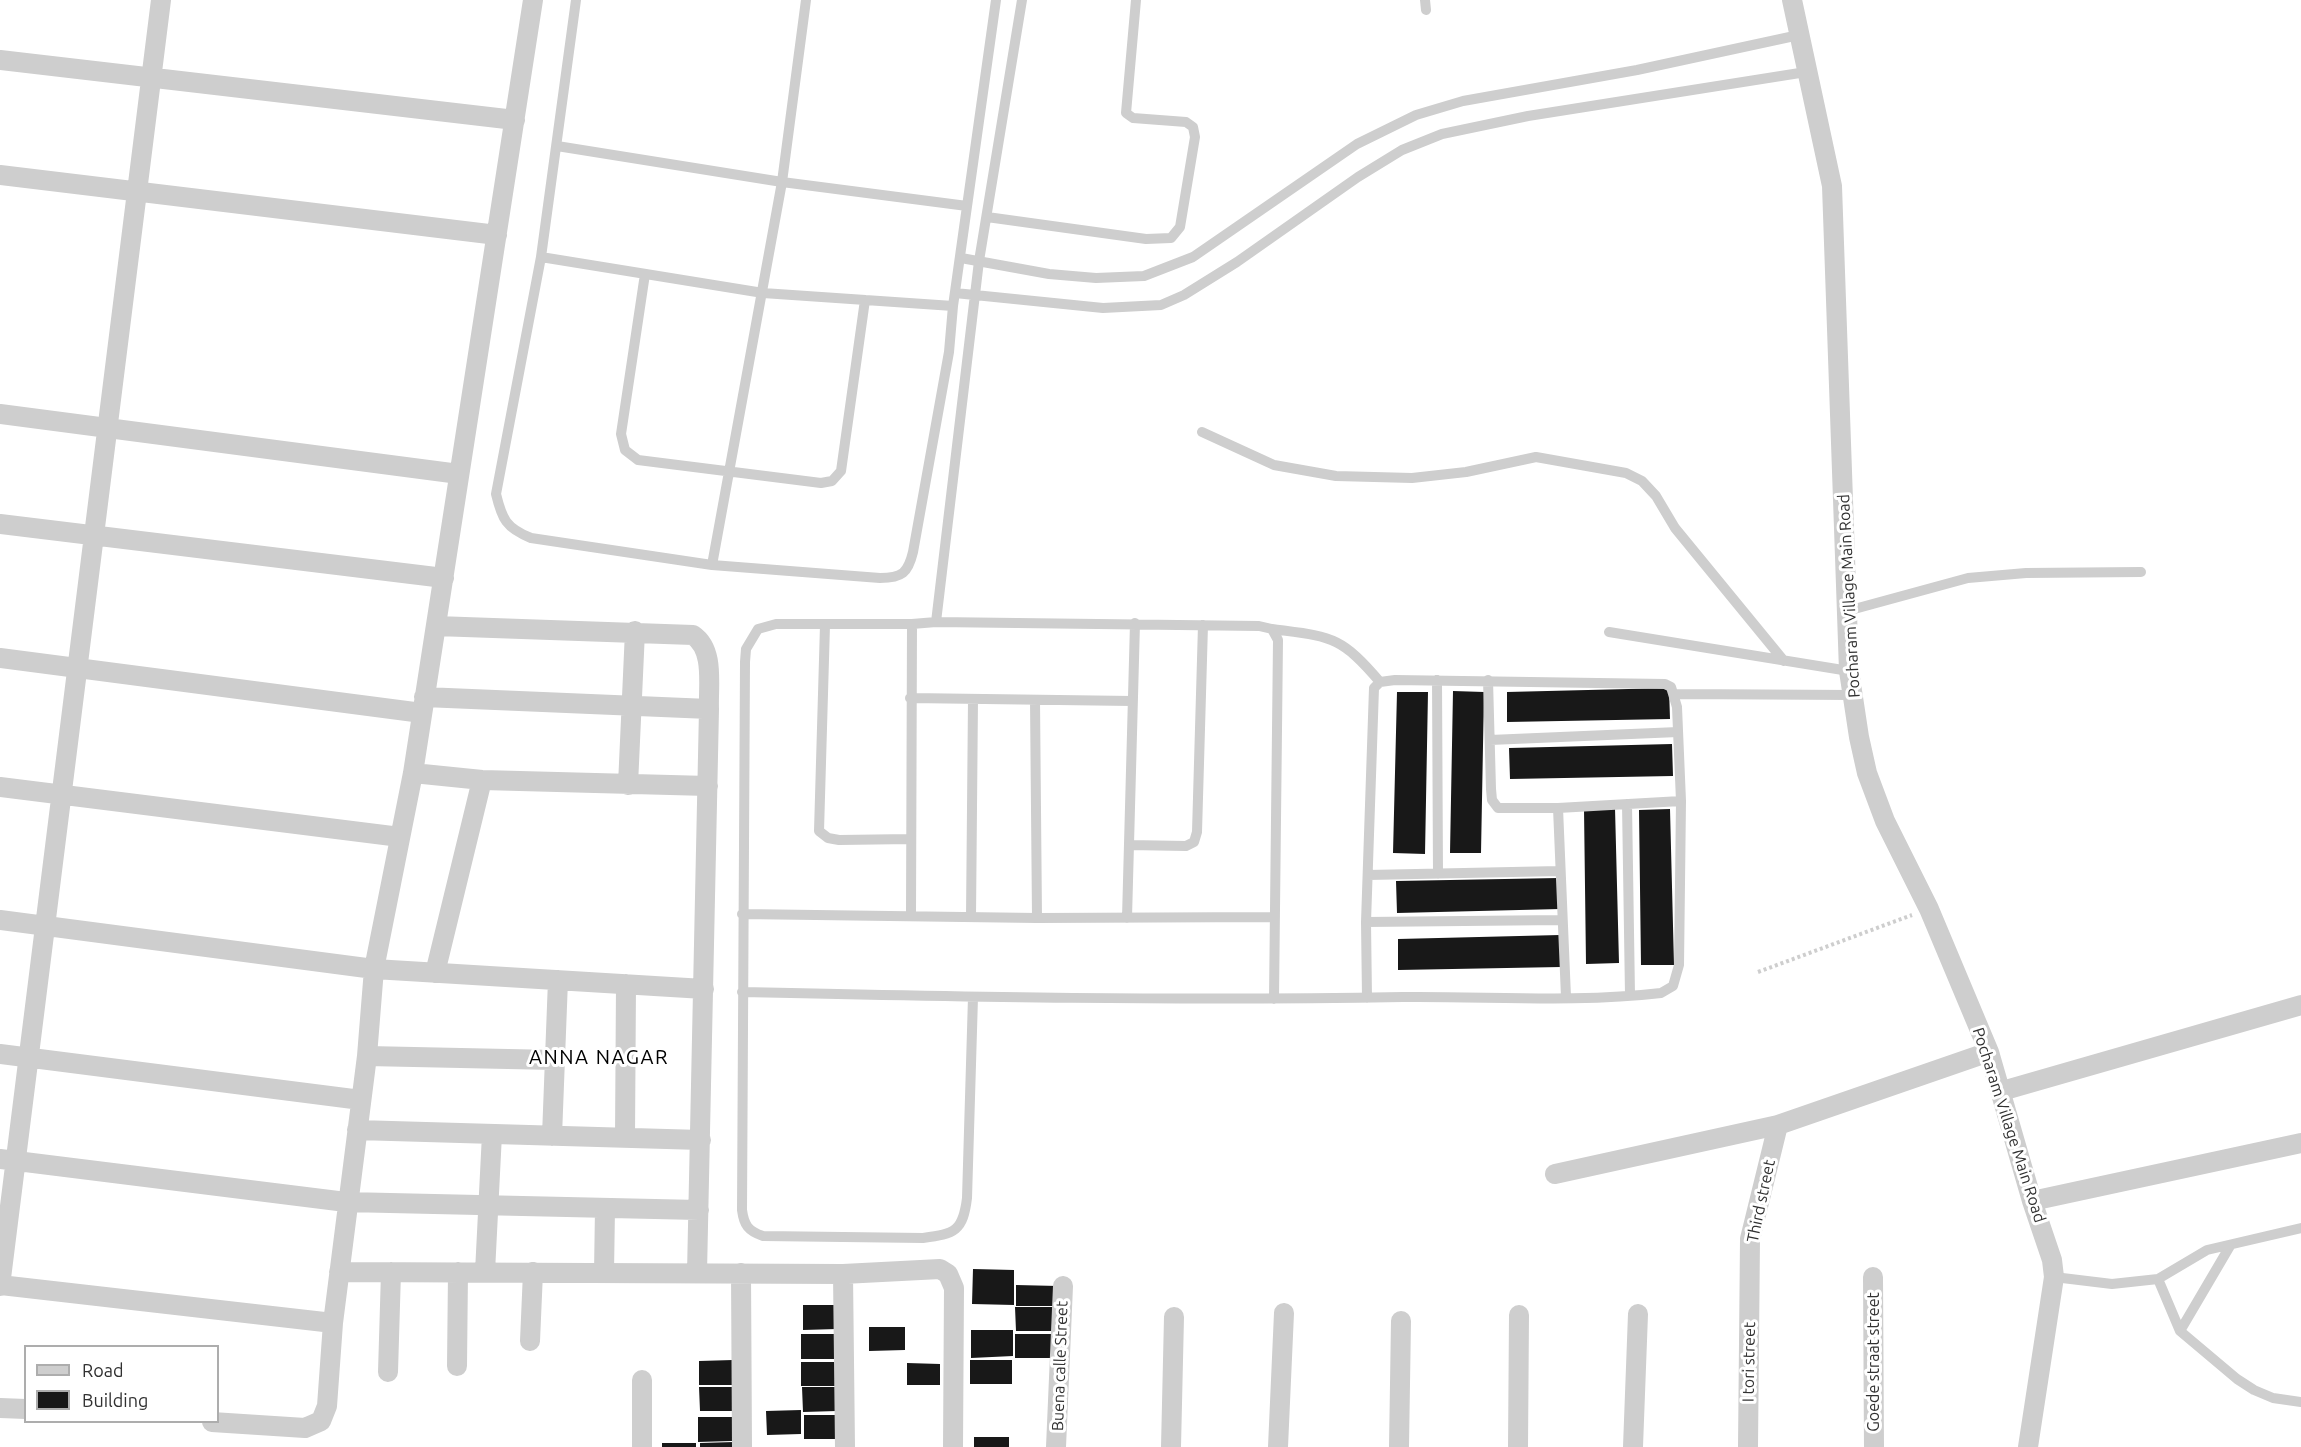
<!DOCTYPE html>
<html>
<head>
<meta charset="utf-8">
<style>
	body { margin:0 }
	#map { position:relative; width:2301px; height:1447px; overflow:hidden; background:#fff; font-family:Ubuntu,sans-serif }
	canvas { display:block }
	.legend { position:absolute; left:24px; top:1345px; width:195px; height:78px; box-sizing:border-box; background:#fff; border:2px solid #adadad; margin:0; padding:8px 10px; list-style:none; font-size:18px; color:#313131 }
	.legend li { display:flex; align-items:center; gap:12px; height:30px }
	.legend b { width:30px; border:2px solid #adadad }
</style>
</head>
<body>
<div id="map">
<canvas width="2301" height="1447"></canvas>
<ul class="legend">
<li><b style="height:8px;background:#cecece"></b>Road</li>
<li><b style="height:16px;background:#181818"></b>Building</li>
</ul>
</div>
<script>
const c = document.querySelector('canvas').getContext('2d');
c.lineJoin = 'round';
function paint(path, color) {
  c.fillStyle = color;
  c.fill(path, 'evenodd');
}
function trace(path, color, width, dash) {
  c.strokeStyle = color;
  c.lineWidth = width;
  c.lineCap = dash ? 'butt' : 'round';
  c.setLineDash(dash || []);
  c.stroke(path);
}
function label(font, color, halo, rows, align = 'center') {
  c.font = font + ' Ubuntu,sans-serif';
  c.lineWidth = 6;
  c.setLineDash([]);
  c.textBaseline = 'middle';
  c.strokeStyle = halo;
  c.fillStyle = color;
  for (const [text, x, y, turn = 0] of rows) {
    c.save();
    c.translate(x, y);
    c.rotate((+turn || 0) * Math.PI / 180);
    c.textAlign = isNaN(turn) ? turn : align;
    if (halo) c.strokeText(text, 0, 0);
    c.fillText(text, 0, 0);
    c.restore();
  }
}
paint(new Path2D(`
	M1669 688 1670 719 1507 722V692Z
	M1453 691 1484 692 1481 853H1450Z
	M1397 692H1428L1425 854 1393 853Z
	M1672 744 1673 776 1510 779 1509 748Z
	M1615 808 1619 963 1586 964 1584 809Z
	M1670 809 1674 965H1641L1639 810Z
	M1559 878 1560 909 1397 913 1396 881Z
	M1560 935 1561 967 1398 970V939Z
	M973 1269 1014 1270V1305L972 1304Z
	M1016 1285 1058 1286 1057 1306H1016Z
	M803 1305H837V1329L803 1330Z
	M1015 1307H1058V1331H1016Z
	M869 1327H905V1350L869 1351Z
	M971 1330H1013V1356L971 1358Z
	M801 1334H836V1359H801Z
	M1015 1334H1057V1358H1015Z
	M733 1360V1385H699V1361Z
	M970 1360H1012V1384H970Z
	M801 1362H835L836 1386H801Z
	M907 1363 940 1364V1385H907Z
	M699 1387H734V1411H700Z
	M802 1387H837V1411L803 1412Z
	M801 1410V1434L767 1435 766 1411Z
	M804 1415H839V1439H804Z
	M698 1417H732V1441L698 1442Z
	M974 1437H1009V1447H974Z
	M734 1442V1447H700V1443Z
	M662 1443H696V1447H662Z`), '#181818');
trace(new Path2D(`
	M1758 972 1912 915`), '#cecece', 4, [3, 3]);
trace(new Path2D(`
	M576 0 541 257 496 494C502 519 506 528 531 538L712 565 880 578C902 578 908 573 913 552L949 352 953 306 996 0
	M1425 0 1426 10
	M557 146 782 182 967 206
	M987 217 1146 239 1171 238 1180 227 1195 137 1193 127 1186 122 1133 118 1126 113 1136 0
	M541 257 763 293 953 306
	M961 258 1049 274 1096 278 1144 276 1193 257 1357 144 1416 115 1463 101 1637 70 1799 35
	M645 274 621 434 625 450 638 460 821 483 832 481 841 471 865 300
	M955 293 1103 308 1161 305 1184 295 1237 262 1358 177 1402 150 1442 134 1528 116 1806 72
	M1202 432 1274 465 1336 476 1412 478 1466 472 1536 457 1626 473 1642 481 1656 496 1675 528 1784 661
	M712 565 782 182 806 0
	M1847 611 1968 578 2026 573 2141 572
	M936 622 979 261 1022 0
	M825 625 819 831 828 838 839 840 911 839
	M1272 629C1331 637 1340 635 1380 682
	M1609 632 1849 671
	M1437 680 1438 874
	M1488 680 1491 789 1492 800 1498 808H1558L1681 801
	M1675 694 1853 695
	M910 698 1132 701
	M1035 700 1037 918
	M1490 740 1678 732
	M1627 804 1630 995
	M1558 808 1566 997
	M1129 845 1186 846 1194 842 1197 832 1203 625
	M1368 875 1560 871
	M742 914 1037 918 1275 917
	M911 915 912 624
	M971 917 973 699
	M1127 918 1135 623
	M1366 922 1562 920
	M742 992C962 997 1183 1001 1403 997 1488 996 1576 1003 1661 993L1673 986 1679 965 1681 801 1677 707 1671 687 1665 684 1395 680 1380 682 1374 688 1366 922 1367 998
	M973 997 967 1198C963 1231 955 1234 923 1238L763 1236C748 1231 744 1225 742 1210L745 662 746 649 758 629 776 624H912L936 622 1259 626 1272 629 1278 640 1274 999
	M2301 1228 2207 1250 2158 1279 2180 1331 2237 1379 2254 1390 2273 1398 2301 1402
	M2054 1277 2112 1284 2158 1279
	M2180 1331 2230 1246`), '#cecece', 10);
trace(new Path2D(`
	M1792 0 1832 186 1849 671 1859 737 1867 773 1885 821 1929 909 1989 1052 2032 1201 2052 1260 2054 1277 2028 1447
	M0 60 515 120
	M0 175 497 235
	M0 414 459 474
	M0 524 444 578
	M436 626 693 635C715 650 708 685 709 709L697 1273
	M0 658 422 713
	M424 697 709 709
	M413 773 482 780 708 786
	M628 785 635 631
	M0 787 400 837
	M0 920 374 969 704 989
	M435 973 482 780
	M0 1054 361 1100
	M367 1056 555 1060
	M2002 1091 2301 1005
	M357 1130 701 1140
	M552 1136 558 980
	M625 1137 626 984
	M0 1159 346 1202 699 1210
	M1555 1174 1778 1125 1989 1052
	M2032 1201 2301 1143
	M339 1272 843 1274 940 1269 948 1274 954 1288 953 1447
	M485 1272 492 1134
	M604 1273 605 1208
	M741 1273 742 1447
	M843 1274 845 1447
	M1873 1277 1874 1447
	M0 1285 333 1323
	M0 1286 161 0
	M530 1341 533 1272
	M457 1366 458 1272
	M388 1372 391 1272
	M642 1380V1447
	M0 1408 26 1409
	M212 1422 305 1428 321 1421 327 1406 333 1323 367 1056 374 969 413 773 533 0
	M1056 1447 1063 1286
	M1171 1447 1174 1317
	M1278 1447 1284 1313
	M1399 1447 1401 1321
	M1518 1447 1519 1315
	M1633 1447 1638 1314
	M1748 1447 1750 1239 1778 1125`), '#cecece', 20);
label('16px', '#313131', '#fff', [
	["Pocharam Village Main Road",1849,596,-93],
	["Pocharam Village Main Road",2009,1125,72],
	["Third street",1761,1201,-78],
	["I tori street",1749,1362,-89],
	["Goede straat street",1874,1362,-90],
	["Buena calle Street",1060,1366,-88]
]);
c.letterSpacing = '1.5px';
label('20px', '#000', '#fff', [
	["ANNA NAGAR",599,1057]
]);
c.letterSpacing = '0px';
</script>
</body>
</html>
